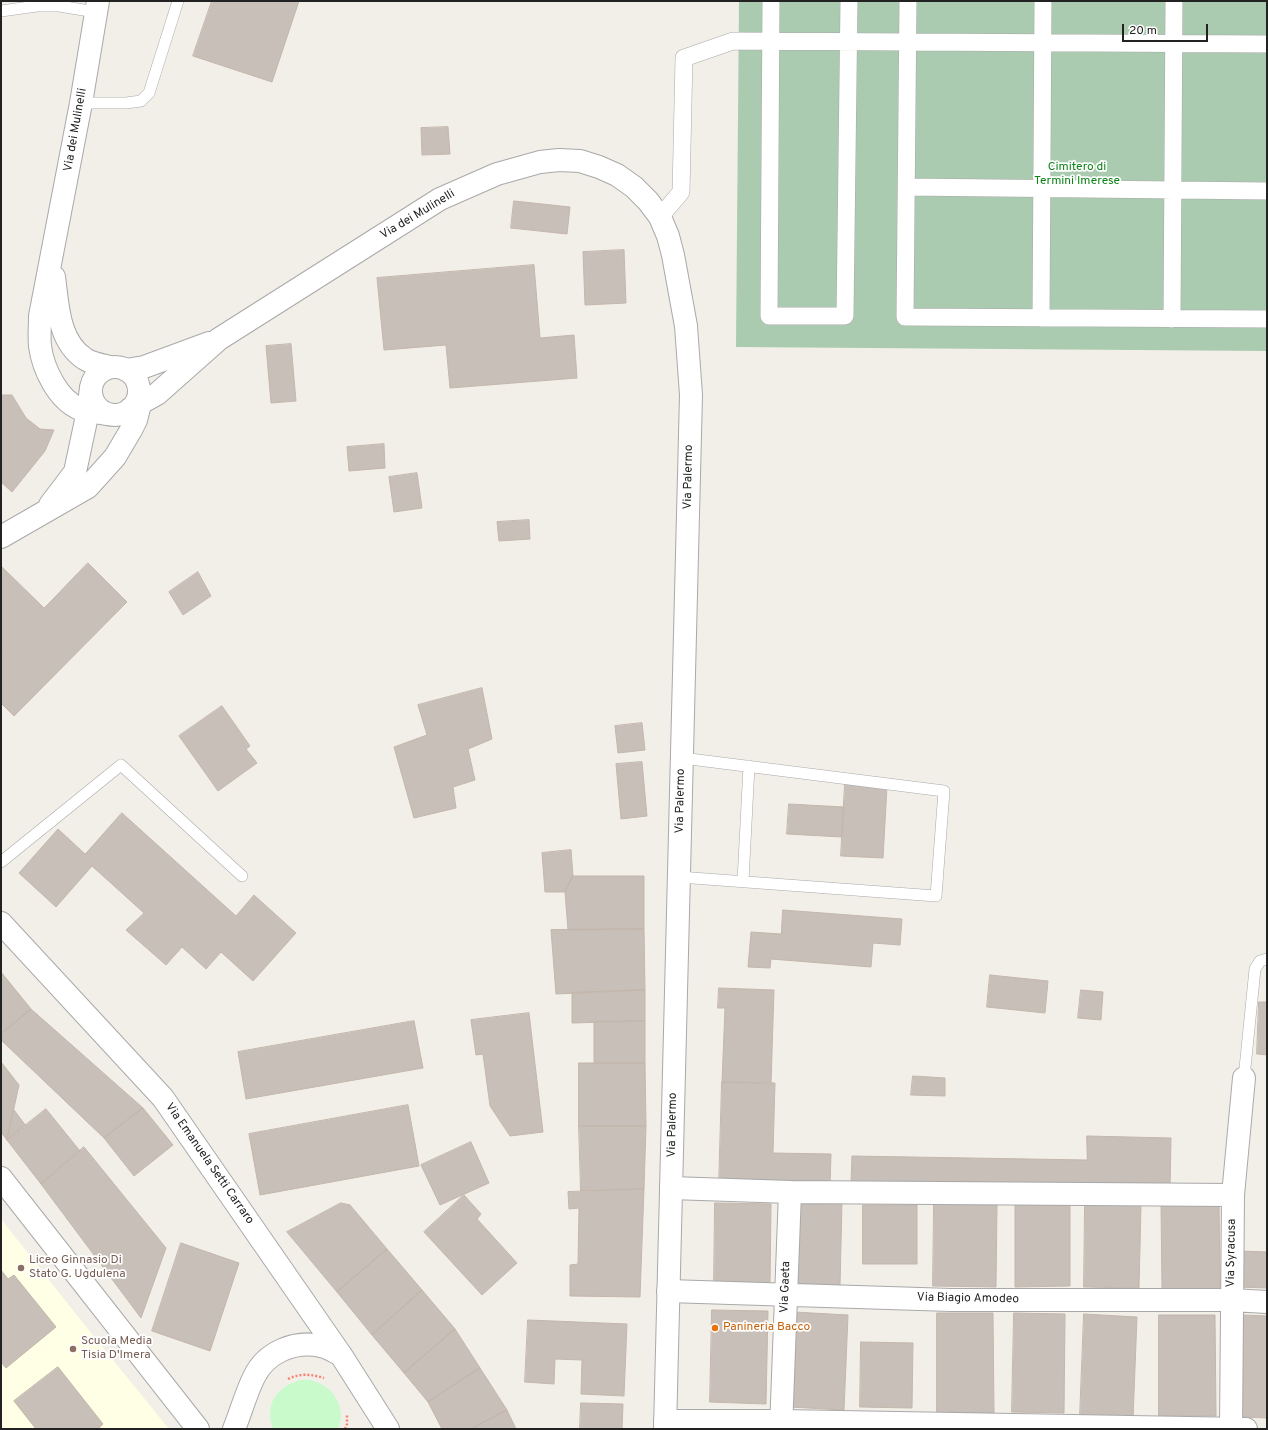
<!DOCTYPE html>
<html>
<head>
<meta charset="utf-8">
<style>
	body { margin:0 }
	#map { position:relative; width:1268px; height:1430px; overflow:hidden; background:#f2efe9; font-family:Overpass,sans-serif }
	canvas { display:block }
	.frame { position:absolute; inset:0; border:2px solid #222; pointer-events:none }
	.scale { position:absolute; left:1122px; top:24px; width:86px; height:18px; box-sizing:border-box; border:2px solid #222; border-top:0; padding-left:5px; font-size:12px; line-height:14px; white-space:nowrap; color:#222; -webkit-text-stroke:3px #fff; paint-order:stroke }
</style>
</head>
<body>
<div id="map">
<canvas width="1268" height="1430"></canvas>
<div class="frame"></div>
<div class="scale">20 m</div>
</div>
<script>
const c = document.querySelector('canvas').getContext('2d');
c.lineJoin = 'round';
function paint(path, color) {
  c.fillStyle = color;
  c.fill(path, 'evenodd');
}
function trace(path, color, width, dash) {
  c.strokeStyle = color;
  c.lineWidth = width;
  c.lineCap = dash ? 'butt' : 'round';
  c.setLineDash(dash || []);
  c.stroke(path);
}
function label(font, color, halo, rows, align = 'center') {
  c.font = font + ' Overpass,sans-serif';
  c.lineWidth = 3.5;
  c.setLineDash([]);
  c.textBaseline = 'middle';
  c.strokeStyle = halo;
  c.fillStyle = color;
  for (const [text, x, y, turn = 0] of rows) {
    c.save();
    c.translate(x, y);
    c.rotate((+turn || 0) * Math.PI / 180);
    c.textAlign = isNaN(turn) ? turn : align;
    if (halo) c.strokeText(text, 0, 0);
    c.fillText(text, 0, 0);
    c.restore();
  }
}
paint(new Path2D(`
	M1 1219 79 1318 169 1429H1Z`), '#ffffe5');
paint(new Path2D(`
	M739 1H1267V351L736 347Z`), '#aacbaf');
paint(new Path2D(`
	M300 1380C305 1380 309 1379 313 1381 334 1386 347 1409 338 1429H273C264 1404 277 1387 300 1380Z`), '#c8facc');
const building = new Path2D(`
	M212 1H299L272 82 193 56Z
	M448 127 450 154 422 155 421 128Z
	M514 201 570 207 567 234 511 228Z
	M624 250 626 303 585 305 583 252Z
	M534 265 540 338 574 335 577 378 450 388 446 345 384 350 377 278Z
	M291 344 296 401 271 403 266 346Z
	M1 395H12L26 418 40 429 54 430 45 451 12 492 1 482Z
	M384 444 385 468 349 471 347 447Z
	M417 473 422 508 394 512 389 477Z
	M529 520 530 539 499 541 497 522Z
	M88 563 127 602 14 716 1 703V655L3 653 1 652V566L44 608Z
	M198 572 211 596 183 615 169 592Z
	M482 688 492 739 468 749 475 780 453 787 456 808 414 818 394 747 427 735 418 705Z
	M222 706 250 746 246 749 257 763 218 791 179 736Z
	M642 723 645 750 618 753 615 726Z
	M642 762 647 816 621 819 616 764Z
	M845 784 887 787 883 858 841 856Z
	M789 804 844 807 842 837 787 834Z
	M122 813 236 916 254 895 296 933 253 981 221 952 206 969 182 947 166 965 126 930 144 913 92 866 56 907 19 873 58 829 85 854Z
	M571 850 573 876 565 892H545L542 853Z
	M573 876H644V929L568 930 565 892Z
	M783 910 902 919 900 945 873 943 871 967 771 959 770 968 748 967 751 932 781 934Z
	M644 929 645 990 556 994 551 930Z
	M1 972 31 1009 1 1034Z
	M990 975 1048 981 1045 1013 987 1007Z
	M719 988 774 990 771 1084 722 1082 725 1008H718Z
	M645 990V1021L572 1023V993Z
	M1081 990 1103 992 1101 1020 1078 1018Z
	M1259 1002H1267V1055L1257 1054Z
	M31 1009 143 1108 104 1138 1 1040V1034Z
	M529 1013 543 1132 510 1136 490 1106 483 1054 476 1055 471 1020Z
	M414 1021 423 1068 246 1099 238 1052Z
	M645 1021V1063H594V1022Z
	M1 1062 19 1085 7 1140 1 1132Z
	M579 1063H645L646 1126H579Z
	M913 1076 945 1078V1096L911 1095Z
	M722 1082 775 1083 773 1153 831 1154 830 1187 719 1185Z
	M408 1105 419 1166 260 1195 249 1134Z
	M143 1108 173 1145 134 1176 104 1138Z
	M46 1109 80 1151 41 1184 7 1140Z
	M14 1110 26 1126 7 1140Z
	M579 1126H646L644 1189 581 1191Z
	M1087 1136 1171 1138 1170 1190 851 1183 852 1156 1087 1160Z
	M471 1142 489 1183 440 1205 421 1165Z
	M84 1147 166 1248 141 1318 41 1184Z
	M644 1189 640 1297 570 1296V1265L578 1264 579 1208 569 1209 568 1192Z
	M464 1195 481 1214 477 1219 517 1263 482 1295 424 1232Z
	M794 1200 842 1201 840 1286 791 1284Z
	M1219 1201 1220 1289H1162L1161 1202Z
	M341 1203 350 1205 387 1249 337 1292 287 1232Z
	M715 1203 771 1204 770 1285 714 1284Z
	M934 1204 997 1205 996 1287 933 1286Z
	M1070 1204V1286L1015 1287V1205Z
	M1085 1204 1141 1205 1139 1288 1084 1287Z
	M863 1205H917V1264H863Z
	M181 1243 239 1263 210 1351 152 1331Z
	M387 1249 422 1290 372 1335 337 1292Z
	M1240 1251 1267 1252V1288L1240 1287Z
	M1 1270 8 1279 14 1275 56 1327 6 1368 1 1362Z
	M422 1290 455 1329 404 1373 372 1335Z
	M712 1310 768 1311 766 1404 710 1402Z
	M794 1312 848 1315 844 1410 789 1407Z
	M937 1313H993L994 1413H937Z
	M1014 1313 1065 1314 1064 1413 1012 1412Z
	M1084 1314 1137 1317 1133 1419 1080 1417Z
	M1159 1315H1215L1216 1416H1159Z
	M1242 1315 1267 1316V1418L1242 1417Z
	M528 1320 627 1324 624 1396 581 1394 582 1360 555 1359 554 1384 525 1382Z
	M455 1329 480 1368 428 1402 404 1373Z
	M861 1342 913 1343 912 1408 860 1407Z
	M58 1367 103 1424 98 1429H36L14 1401Z
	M480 1368 507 1410 471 1429H442L428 1402Z
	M581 1403 623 1404 622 1429H580Z
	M507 1410 516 1429H471Z`);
paint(building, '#c7bfb8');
trace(building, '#c4b6ab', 1);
const service = new Path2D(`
	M1 11 37 6H59L96 12
	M81 103H126L141 101 149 93 178 1
	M1 862 121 765 242 876
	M679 877 936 896 944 791 682 758
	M743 881 749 766
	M1244 1078 1255 969 1260 961 1267 959`);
const pedestrian = new Path2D(`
	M771 1 769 316H845L849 1
	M908 1 905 317 1267 319
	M907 187 1267 191
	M660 217 681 192 684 58 733 41 1267 44
	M1041 318 1043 1
	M1172 319 1174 1`);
const minor = new Path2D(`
	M50 505 75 472 88 411 91 388
	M1 537 88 487 115 457 131 430 136 420 140 404 139 389
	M1 923 163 1098 341 1355 388 1429
	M1 1178 198 1429
	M671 1188 790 1192 1233 1195
	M668 1291 951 1300H1231L1267 1302
	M665 1421H781L1246 1429
	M234 1429C241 1412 246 1393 254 1377 266 1352 295 1340 321 1346 328 1347 335 1352 341 1355
	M781 1429 790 1192
	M1231 1429 1233 1195 1244 1078`);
const tertiary = new Path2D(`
	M98 1 81 103 40 316C40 326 39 336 40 346 43 369 58 400 80 409 88 412 98 412 107 414
	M54 277C58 306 58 341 85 359 93 364 102 365 111 367
	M91 391a24 24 0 1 1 48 0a24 24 0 1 1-48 0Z
	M126 370 144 367 209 343
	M130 409 157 394 219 339 440 199 497 174 540 162 559 160 580 161 599 167 617 175 634 187 648 201 660 217 668 236 673 255 686 326 691 395 665 1429`);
trace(service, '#a9a9a9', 12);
trace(pedestrian, '#a9a9a9', 18);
trace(minor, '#a9a9a9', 24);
trace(tertiary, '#a9a9a9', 24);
trace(new Path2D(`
	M288 1379C300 1373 311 1374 324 1378
	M345 1429 347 1424V1414`), '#fa8072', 2.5, [2, 2]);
trace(service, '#fff', 11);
trace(pedestrian, '#fff', 17);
trace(minor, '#fff', 22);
trace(tertiary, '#fff', 22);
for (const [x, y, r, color] of [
	[21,1268,4,"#8d6e63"],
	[715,1328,4,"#e8710a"],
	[73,1349,4,"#8d6e63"]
]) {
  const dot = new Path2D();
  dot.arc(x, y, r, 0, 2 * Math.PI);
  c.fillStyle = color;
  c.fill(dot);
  trace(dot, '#fff', 1.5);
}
label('12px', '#222', '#fff', [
	["Via dei Mulinelli",76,130,-80],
	["Via dei Mulinelli",418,215,-31],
	["Via Palermo",689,477,-89],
	["Via Palermo",681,801,-89],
	["Via Palermo",673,1125,-89],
	["Via Emanuela Setti Carraro",209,1164,55],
	["Via Syracusa",1232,1253,-89],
	["Via Gaeta",786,1287,-88],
	["Via Biagio Amodeo",968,1299,1]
]);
label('12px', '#0c8416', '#fff', [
	["Cimitero di",1077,168],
	["Termini Imerese",1077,182]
]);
label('12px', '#785e54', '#fff', [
	["Liceo Ginnasio Di",29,1261],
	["Stato G. Ugdulena",29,1275],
	["Scuola Media",81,1342],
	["Tisia D'Imera",81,1356]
], 'left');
label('12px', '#c56008', '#fff', [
	["Panineria Bacco",723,1328]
], 'left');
</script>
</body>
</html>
